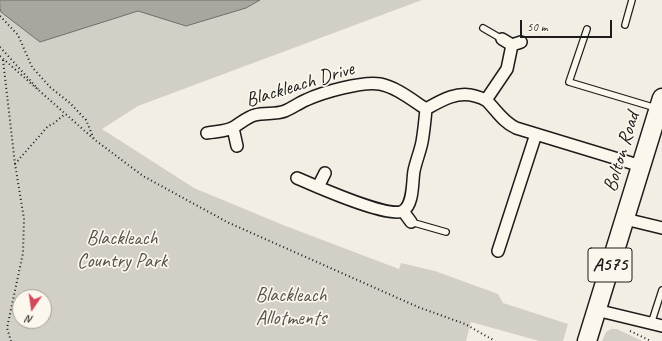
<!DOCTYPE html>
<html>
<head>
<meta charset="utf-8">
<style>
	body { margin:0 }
	#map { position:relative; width:662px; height:341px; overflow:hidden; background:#f2eee4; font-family:Caveat,sans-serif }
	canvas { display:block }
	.north { position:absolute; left:12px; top:289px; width:40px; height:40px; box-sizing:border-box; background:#fbf7ec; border:1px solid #a29f99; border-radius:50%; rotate:193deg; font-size:11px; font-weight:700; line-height:16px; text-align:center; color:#1c1c1c }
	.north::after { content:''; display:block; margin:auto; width:14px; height:18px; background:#d1495b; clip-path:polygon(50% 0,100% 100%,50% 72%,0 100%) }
	.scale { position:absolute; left:520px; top:20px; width:92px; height:18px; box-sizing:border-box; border:2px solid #1c1c1c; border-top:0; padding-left:5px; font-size:12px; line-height:14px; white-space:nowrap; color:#1c1c1c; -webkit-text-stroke:3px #fbf7ec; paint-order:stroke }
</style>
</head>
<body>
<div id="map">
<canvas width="662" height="341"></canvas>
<div class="north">N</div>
<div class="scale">50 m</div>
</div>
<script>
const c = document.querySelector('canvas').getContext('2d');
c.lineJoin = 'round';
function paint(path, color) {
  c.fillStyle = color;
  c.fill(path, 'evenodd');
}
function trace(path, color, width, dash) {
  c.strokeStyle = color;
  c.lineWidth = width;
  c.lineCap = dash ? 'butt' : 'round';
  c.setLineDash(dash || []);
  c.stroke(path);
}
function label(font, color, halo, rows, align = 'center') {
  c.font = font + ' Caveat,sans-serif';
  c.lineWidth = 3.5;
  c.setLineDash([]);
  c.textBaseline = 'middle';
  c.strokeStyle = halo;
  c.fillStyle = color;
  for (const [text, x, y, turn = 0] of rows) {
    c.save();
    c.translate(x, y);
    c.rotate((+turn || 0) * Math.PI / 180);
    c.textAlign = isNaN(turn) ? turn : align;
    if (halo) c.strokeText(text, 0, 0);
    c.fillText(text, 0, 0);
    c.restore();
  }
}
paint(new Path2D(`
	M0 0H422L138 106 102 129 194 188 283 225 399 269 401 263 435 271 498 294 503 303 568 324 563 341H539L471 322 466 341H0ZM20 297H44V321H20Z
	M611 329H617L642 341H602L606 332Z`), '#d2cfc6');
const water = new Path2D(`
	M0 0H260L246 8 186 26 138 11 40 42 1 12 0 9Z`);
paint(water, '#a9a6a0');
trace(water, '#716f6b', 1);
const service = new Path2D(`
	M625 25 632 0
	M483 28 502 39
	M587 29 569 82 656 108
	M411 222 446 232
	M651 324 662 290`);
const minor = new Path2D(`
	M502 39 512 45 521 42
	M486 100 507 69 512 45
	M233 128 237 146
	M207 133C216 131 226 132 234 127 241 123 247 117 255 115 265 112 275 115 285 111 292 108 299 103 306 100 323 92 363 81 380 84 396 87 412 100 426 109 442 100 457 91 475 96 479 97 484 99 487 101 497 111 503 122 516 128L641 166
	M297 178C313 185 389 219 403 211 414 204 412 182 414 171 416 161 420 152 422 142 424 131 425 120 426 109
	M318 187 325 173
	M403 211 411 222
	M625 219 662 228
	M498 251 536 134
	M596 310 662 326`);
const primary = new Path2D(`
	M587 341 662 98`);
trace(service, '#1c1c1c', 8);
trace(minor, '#1c1c1c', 14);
trace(primary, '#1c1c1c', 21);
trace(new Path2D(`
	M0 16 18 35 32 67 50 87 70 103 86 120 94 139
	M0 47 38 89
	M0 56 95 140 143 176 227 222 418 307 465 324 495 341
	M3 60 15 164 24 219 23 253 7 328 11 341
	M15 164 48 126 53 124 65 114
	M630 331 651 341`), '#1c1c1c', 2, [1, 3]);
trace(service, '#fbf7ec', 5.5);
trace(minor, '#fbf7ec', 11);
trace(primary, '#fbf7ec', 18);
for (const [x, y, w] of [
	[610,265,44]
]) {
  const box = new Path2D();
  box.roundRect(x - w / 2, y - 17, w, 34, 3);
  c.fillStyle = '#fbf7ec';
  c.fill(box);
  trace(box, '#1c1c1c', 1);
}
label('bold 19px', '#1c1c1c', null, [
	["A575",610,265]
]);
label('20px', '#1c1c1c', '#fbf7ec', [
	["Blackleach Drive",300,85,-17],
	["Bolton Road",622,152,-73]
]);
label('20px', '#53524f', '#fbf7ec', [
	["Blackleach",122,239],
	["Country Park",122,262],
	["Blackleach",291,296],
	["Allotments",291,319]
]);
</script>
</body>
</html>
